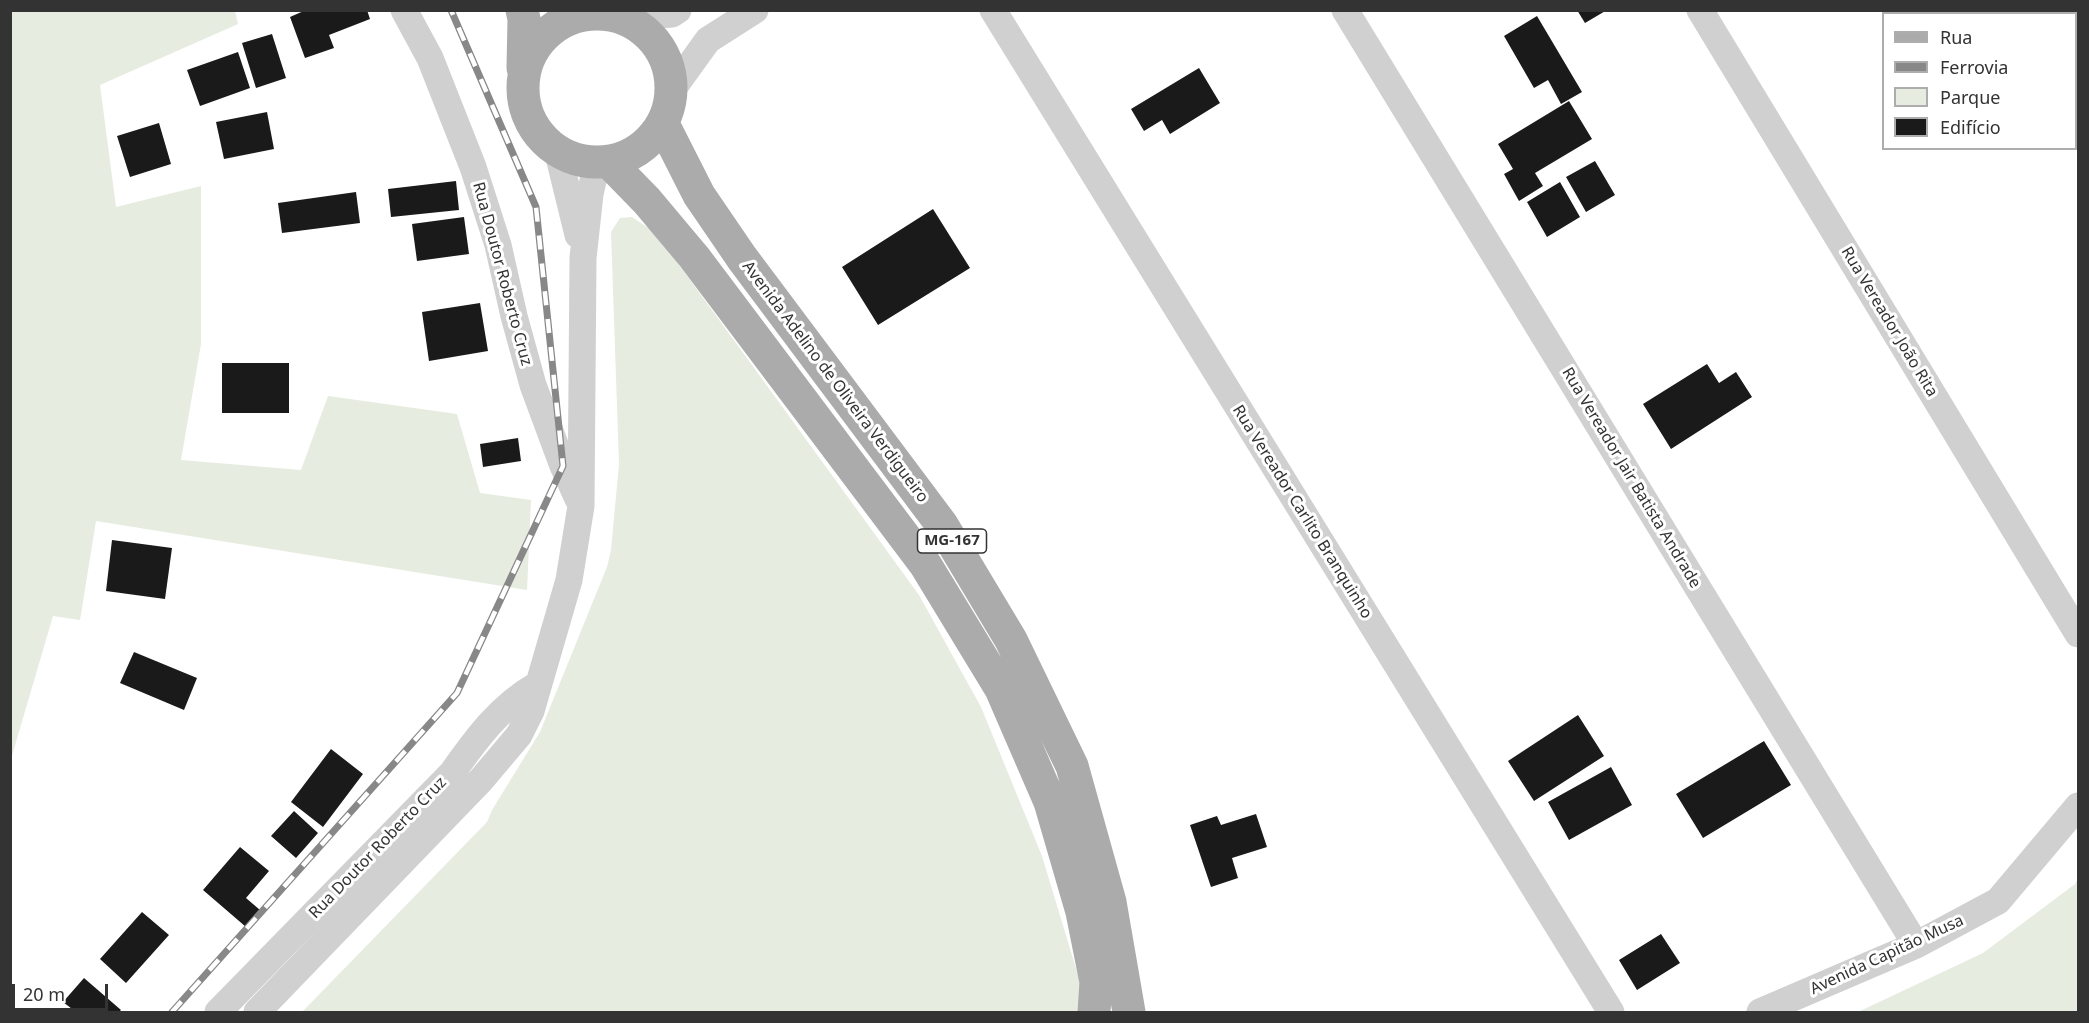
<!DOCTYPE html>
<html>
<head>
<meta charset="utf-8">
<style>
	body { margin:0 }
	#map { position:relative; width:2089px; height:1023px; overflow:hidden; background:#fff; font-family:"Noto Sans",sans-serif }
	canvas { display:block }
	.frame { position:absolute; inset:0; border:12px solid #333; pointer-events:none }
	.legend { position:absolute; left:1882px; top:12px; width:195px; height:138px; box-sizing:border-box; background:#fff; border:2px solid #adadad; margin:0; padding:8px 10px; list-style:none; font-size:18px; color:#333 }
	.legend li { display:flex; align-items:center; gap:12px; height:30px }
	.legend b { width:30px; border:2px solid #adadad }
	.scale { position:absolute; left:12px; top:984px; width:96px; height:27px; box-sizing:border-box; border:3px solid #333; border-top:0; padding-left:8px; font-size:18px; line-height:21px; white-space:nowrap; color:#333; -webkit-text-stroke:4px #fff; paint-order:stroke }
</style>
</head>
<body>
<div id="map">
<canvas width="2089" height="1023"></canvas>
<div class="frame"></div>
<ul class="legend">
<li><b style="height:8px;background:#ababab"></b>Rua</li>
<li><b style="height:8px;background:#888"></b>Ferrovia</li>
<li><b style="height:16px;background:#e6ecdf"></b>Parque</li>
<li><b style="height:16px;background:#1a1a1a"></b>Edifício</li>
</ul>
<div class="scale">20 m</div>
</div>
<script>
const c = document.querySelector('canvas').getContext('2d');
c.lineJoin = 'round';
function paint(path, color) {
  c.fillStyle = color;
  c.fill(path, 'evenodd');
}
function trace(path, color, width, dash) {
  c.strokeStyle = color;
  c.lineWidth = width;
  c.lineCap = dash ? 'butt' : 'round';
  c.setLineDash(dash || []);
  c.stroke(path);
}
function label(font, color, halo, rows, align = 'center') {
  c.font = font + ' "Noto Sans",sans-serif';
  c.lineWidth = 6;
  c.setLineDash([]);
  c.textBaseline = 'middle';
  c.strokeStyle = halo;
  c.fillStyle = color;
  for (const [text, x, y, turn = 0] of rows) {
    c.save();
    c.translate(x, y);
    c.rotate((+turn || 0) * Math.PI / 180);
    c.textAlign = isNaN(turn) ? turn : align;
    if (halo) c.strokeText(text, 0, 0);
    c.fillText(text, 0, 0);
    c.restore();
  }
}
paint(new Path2D(`
	M11 10 235 11 238 24 100 85 116 207 201 186V344L181 460 301 470 328 396 457 414 480 493 531 500 527 590 96 521 80 620 53 616 11 759Z
	M632 217 656 233 919 595 981 707 1042 856 1084 995 1081 1012H302L487 822 492 810 540 732 607 567 611 550 619 464 611 232 620 218Z
	M2078 879V1012H1858L1983 953 2075 884Z`), '#e6ecdf');
paint(new Path2D(`
	M306 10H367L370 19 329 35 334 48 305 58 290 17Z
	M1577 10H1607L1585 23Z
	M1537 16 1582 92 1561 104 1548 80 1534 88 1504 36Z
	M272 34 286 78 256 88 242 43Z
	M238 52 250 88 200 106 187 70Z
	M1199 68 1220 103 1170 134 1162 120 1144 131 1131 109Z
	M1569 101 1592 139 1535 173 1543 186 1519 201 1504 174 1513 169 1498 144Z
	M267 112 274 149 224 159 216 122Z
	M159 123 171 164 130 177 117 136Z
	M1595 161 1615 195 1586 212 1566 177Z
	M456 181 459 210 391 217 388 189Z
	M1560 182 1580 217 1547 237 1527 202Z
	M356 192 360 223 282 233 278 203Z
	M933 209 970 268 878 325 842 267Z
	M464 217 469 254 417 261 412 224Z
	M480 303 488 351 429 361 422 312Z
	M222 363H289V413H222Z
	M1707 364 1719 383 1736 372 1752 397 1671 449 1643 404Z
	M518 438 521 461 483 467 480 444Z
	M112 540 172 548 165 599 106 591Z
	M134 652 197 678 184 710 120 683Z
	M1578 715 1604 756 1534 801 1508 761Z
	M1764 741 1791 785 1703 838 1676 794Z
	M331 749 363 774 323 827 291 802Z
	M1611 767 1632 805 1569 840 1548 802Z
	M294 811 318 833 296 858 271 836Z
	M1256 814 1267 847 1232 858 1238 878 1211 887 1190 825 1217 816 1221 825Z
	M240 847 269 871 246 898 260 910 246 927 203 890Z
	M142 912 169 935 126 983 100 959Z
	M1661 934 1680 963 1637 990 1619 960Z
	M84 978 121 1010 119 1012H76L63 1002Z`), '#1a1a1a');
trace(new Path2D(`
	M404 10 430 58 473 167 498 245 514 316 533 385 563 466 578 499
	M993 10 1611 1012
	M1345 10 1916 945
	M1700 10 2078 634
	M2052 10 2054 14
	M624 18 672 14 678 10
	M2076 47 2078 52
	M672 90 708 40 755 10
	M557 149 578 235
	M218 1012 452 773C476 739 500 706 537 685
	M257 1012 481 780 519 735 531 711 569 580 581 506 583 258 590 194 597 163
	M1760 1012 1916 945 1998 901 2078 806`), '#d0d0d0', 27);
trace(new Path2D(`
	M522 10 524 19 523 68
	M523 88a74 74 0 1 1 148 0a74 74 0 1 1-148 0Z
	M663 124 699 195 742 258 942 525 1011 640 1072 766 1110 902 1129 1012
	M609 162 647 201 694 257 925 564 1001 689 1050 802 1082 912 1096 982 1094 1012`), '#ababab', 33);
const rail = new Path2D(`
	M172 1012 457 693 563 466 536 207 451 10`);
trace(rail, '#888', 7);
trace(rail, '#fff', 4.5, [14]);
for (const [x, y, w] of [
	[952,541,69]
]) {
  const box = new Path2D();
  box.roundRect(x - w / 2, y - 12, w, 24, 4.5);
  c.fillStyle = '#fff';
  c.fill(box);
  trace(box, '#333', 1.5);
}
label('bold 15px', '#333', null, [
	["MG-167",952,541]
]);
label('16px', '#333', '#fff', [
	["Rua Doutor Roberto Cruz",502,274,75],
	["Rua Vereador João Rita",1889,322,59],
	["Avenida Adelino de Oliveira Verdigueiro",835,382,53],
	["Rua Vereador Jair Batista Andrade",1631,478,59],
	["Rua Vereador Carlito Branquinho",1302,512,58],
	["Rua Doutor Roberto Cruz",378,848,-46],
	["Avenida Capitão Musa",1887,955,-25]
]);
</script>
</body>
</html>
